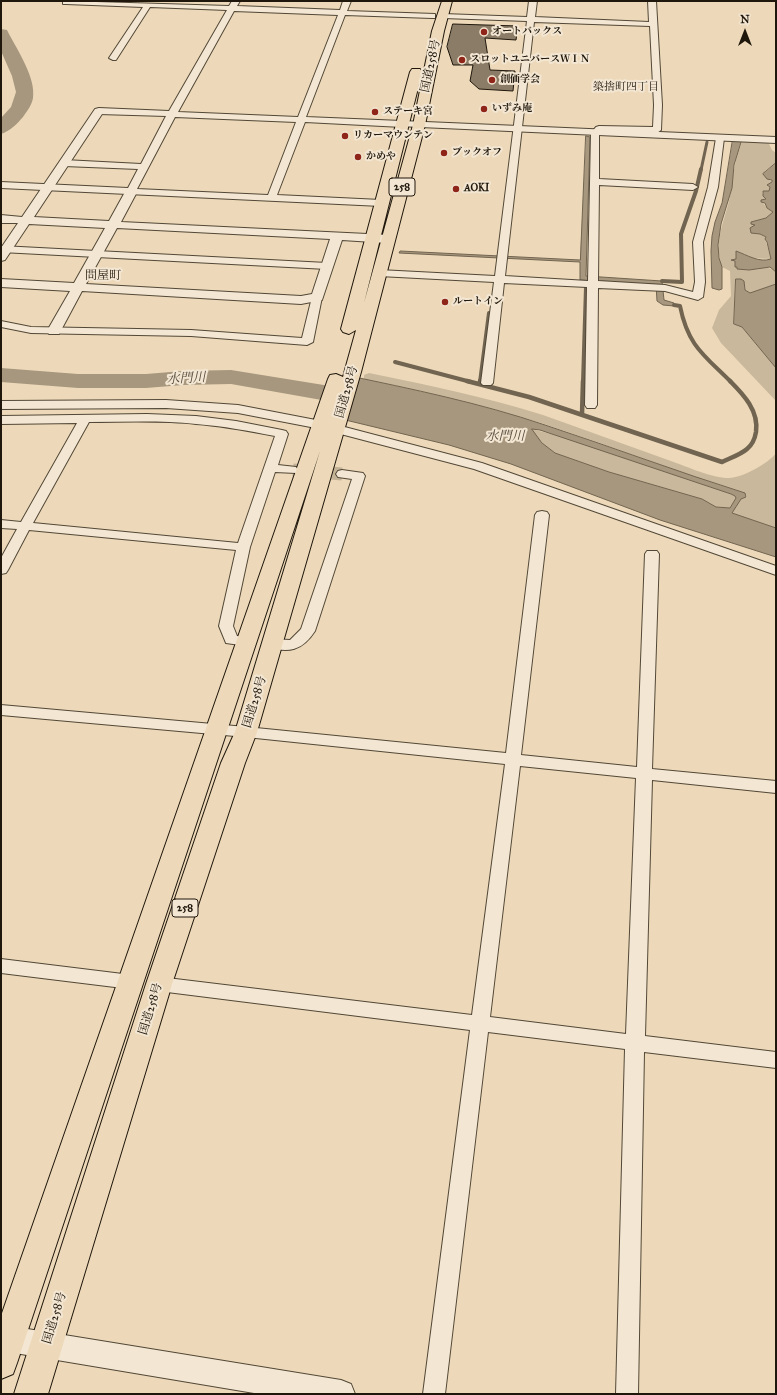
<!DOCTYPE html>
<html>
<head>
<meta charset="utf-8">
<style>
	body { margin:0 }
	#map { position:relative; width:777px; height:1395px; overflow:hidden; background:#edd9b9; font-family:"IM FELL Great Primer",serif }
	canvas { display:block }
	.frame { position:absolute; inset:0; border:2px solid #1f170c; pointer-events:none }
	.north { position:absolute; left:725px; top:12px; width:40px; height:40px; -webkit-text-stroke:3px #f3e6d2; paint-order:stroke; rotate:0deg; font-size:11px; font-weight:700; line-height:16px; text-align:center; color:#1f170c }
	.north::after { content:''; display:block; margin:auto; width:14px; height:18px; background:#1f170c; clip-path:polygon(50% 0,100% 100%,50% 72%,0 100%) }
</style>
</head>
<body>
<div id="map">
<canvas width="777" height="1395"></canvas>
<div class="frame"></div>
<div class="north">N</div>
</div>
<script>
const c = document.querySelector('canvas').getContext('2d');
c.lineJoin = 'round';
function paint(path, color) {
  c.fillStyle = color;
  c.fill(path, 'evenodd');
}
function trace(path, color, width, dash) {
  c.strokeStyle = color;
  c.lineWidth = width;
  c.lineCap = dash ? 'butt' : 'round';
  c.setLineDash(dash || []);
  c.stroke(path);
}
function label(font, color, halo, rows, align = 'center') {
  c.font = font + ' "IM FELL Great Primer","Noto Serif JP",serif';
  c.lineWidth = 4;
  c.setLineDash([]);
  c.textBaseline = 'middle';
  c.strokeStyle = halo;
  c.fillStyle = color;
  for (const [text, x, y, turn = 0] of rows) {
    c.save();
    c.translate(x, y);
    c.rotate((+turn || 0) * Math.PI / 180);
    c.textAlign = isNaN(turn) ? turn : align;
    if (halo) c.strokeText(text, 0, 0);
    c.fillText(text, 0, 0);
    c.restore();
  }
}
paint(new Path2D(`
	M742 141 768 142 772 150 776 153V163L765 171 772 183 767 186 770 187 769 191H763L762 193 766 199 761 200 767 208 773 212 766 218 751 222 754 224 760 234 766 238 765 239 771 257V259L752 258 736 251V259H731C741 263 772 266 776 272V284L753 293H750L745 290 744 284 734 324 742 327 776 368V401L721 343 712 328 719 310 731 296 730 271 722 267C714 242 723 225 729 201 732 189 732 177 735 165 736 157 740 149 742 141Z
	M369 373C427 385 486 397 543 415 586 430 628 446 671 461 688 467 712 478 729 478 742 478 769 463 776 453V528L734 514 732 512 741 499 747 497 745 493C677 472 611 446 544 424 485 406 424 391 364 379V375Z
	M531 429 564 437 731 494 735 496 736 498 730 508 716 507 702 499 609 472 555 453 542 443Z`), '#cab89c');
const water = new Path2D(`
	M586 136 590 137 586 276 662 281 664 300 674 303V306L663 305 657 301 656 285 580 280V262L399 253 400 251 580 260Z
	M733 139H742L734 165 732 188 721 224 718 245 719 258 722 267V289L719 290 712 288 711 251 712 236 715 222 722 203Z
	M776 163V272L770 267 749 270 737 269V267H735V261L731 260 736 259V251C747 255 759 263 771 259L767 242 765 239 766 237 760 234 751 233 750 228 755 225 751 224V222L766 218 773 212 767 208 765 203 761 202V200L766 199 763 196V191H769L770 187 767 185 772 182V180L767 179 763 174Z
	M736 279H741L744 281 745 290 750 293 776 284V368L742 327 734 324Z
	M345 375C412 389 480 403 545 425 612 447 678 472 745 493L746 497 741 499 732 513 776 528V557L660 520 511 464 449 445 333 417ZM532 429 540 430 731 494 735 496 736 498 730 508 716 507 702 499 609 472 555 453 542 443Z`);
paint(water, '#a7977e');
trace(water, '#716450', 1);
trace(new Path2D(`
	M701 170 707 142`), '#716450', 3);
trace(new Path2D(`
	M662 281 682 282 681 234 696 191 701 169
	M674 305 680 306C688 346 704 355 731 382
	M395 362 471 382
	M480 382 489 313
	M583 382 586 287`), '#716450', 4);
trace(new Path2D(`
	M467 381 529 397 722 462C730 458 740 455 747 449 752 445 755 438 756 432 759 411 744 395 730 381
	M480 383V381
	M582 414 583 381`), '#716450', 4.5);
paint(new Path2D(`
	M1 29 7 30 9 34C18 51 36 78 33 98 32 105 27 111 23 117 17 124 10 131 1 134V118L11 107 16 92 12 76 1 51Z
	M1 368 78 374H146L183 371 231 370 367 392 376 395 380 400 376 405 367 408 231 384 183 385 146 388H78L1 382Z`), '#a7977e');
const building = new Path2D(`
	M453 24 518 26 516 40 485 38 490 70 515 71 513 91 479 89 470 81 473 65H453L447 47Z`);
paint(building, '#8a7c66');
trace(building, '#1f170c', 1);
trace(new Path2D(`
	M293 470 342 474`), '#c4b296', 13, [13, 6]);
const minor = new Path2D(`
	M63 1 229 6 232 1H240L237 6 340 10 343 1H351L347 11 435 14V18H432L345 15 306 117 402 121 406 124 402 127 305 122 277 195 381 200 386 203 381 206 1 188V182L128 188 138 169 64 166 59 163 64 160 141 164 166 116 99 114 95 111 99 108 169 111 227 10 150 7 116 60H113L109 58 143 7 66 4H63ZM234 11 338 15 298 117 178 112ZM175 117 296 122 268 195 137 189Z
	M529 1H537L535 17 649 22 648 1H656L662 105 661 130 657 133 601 132 599 134V179L693 184 698 187 693 190 599 185 598 281 665 285 693 292 695 282 693 242 708 187 716 138 720 135 724 138 718 187 703 242 705 282 703 297 698 300 665 291 598 288 597 405 595 408H587L585 405 587 287 504 283 493 383 491 385H483L481 383 494 282 379 276 374 273 379 270 495 276 527 21 443 18 439 16 443 14 527 17ZM534 22 650 26 654 105 653 127 599 126 596 127 591 133 588 281 505 276Z
	M1 246 327 263 332 266 327 269 1 252Z
	M317 294 322 297 313 342 307 345 191 336 31 333 1 327V321L31 327 191 330 302 338 312 297Z
	M166 400 238 405 321 421 325 422 327 425 325 428 321 429 238 413 166 408 1 409V401Z
	M147 414 196 416 236 421 282 430 286 431 288 434 278 465 296 467 298 470 296 473 275 472 250 547 233 626 237 636 252 638 254 641 252 644 247 646 226 643 219 626 236 550 29 530 8 570 6 573 1 574V558L17 529 1 528V520L21 522 77 423 1 424V416ZM89 422C125 422 161 420 196 424 223 426 249 431 275 436L238 543 33 523Z
	M337 425 482 463 776 566V575L474 469 333 432 331 429 333 426Z
	M342 470 363 473 365 476 315 631C302 651 289 653 267 647L265 644 267 641 272 639 290 640 301 629 352 479 338 477 336 474 338 471Z
	M542 511 547 512 549 515 521 755 637 767 645 554 647 551H657L659 554 652 769 776 781V793L652 780 645 1036 776 1052V1068L644 1052 638 1394H616L625 1049 488 1032 445 1394H423L470 1030 159 991 153 989 150 984 153 979 159 977 472 1015 505 764 246 737 1 715V705L246 727 506 753 535 515 537 512ZM520 766 636 778 626 1034 490 1017Z
	M1 959 131 975 137 977 140 982 137 987 131 989 1 973Z`);
const tertiary = new Path2D(`
	M99 108 104 111 34 217 109 221 125 192 127 190H135L137 192 121 222 388 235 392 236 394 239 392 242 388 243 342 240 322 300 301 304 82 291 59 334H49L47 331 70 291 1 287V279L74 283 105 228 29 224 5 260 1 261V248L18 223H1V215L22 217 95 109ZM117 228 330 239 312 294 301 296 86 284Z
	M402 121 776 137V143L398 126 397 124Z
	M9 1326 341 1380 351 1384 355 1394H260L9 1352 1 1349V1329Z`);
const trunk = new Path2D(`
	M442 1H452L444 31 425 125 361 372 257 732 245 763 172 984 48 1394H14L146 984 221 763 235 732 320 451 17 1363 13 1374 1 1379V1316L328 379 330 375 336 374 343 377 356 330 349 334 343 332 341 329 410 72 412 69H420L422 72 364 303 413 125 432 31Z`);
trace(minor, '#524837', 2);
trace(tertiary, '#524837', 2);
trace(trunk, '#1f170c', 2);
paint(minor, '#f3e6d2');
paint(tertiary, '#f3e6d2');
paint(trunk, '#edd9b9');
for (const [x, y, r, color] of [
	[484,32,4,"#8f2418"],
	[462,60,4,"#8f2418"],
	[492,80,4,"#8f2418"],
	[484,109,4,"#8f2418"],
	[375,112,4,"#8f2418"],
	[345,136,4,"#8f2418"],
	[444,153,4,"#8f2418"],
	[358,157,4,"#8f2418"],
	[456,189,4,"#8f2418"],
	[445,302,4,"#8f2418"]
]) {
  const dot = new Path2D();
  dot.arc(x, y, r, 0, 2 * Math.PI);
  c.fillStyle = color;
  c.fill(dot);
  trace(dot, '#f3e6d2', 1.5);
}
label('bold 10px', '#1f170c', '#f3e6d2', [
	["オートバックス",492,32],
	["スロットユニバースＷＩＮ",470,60],
	["創価学会",500,80],
	["いずみ庵",492,109],
	["ステーキ宮",383,112],
	["リカーマウンテン",353,136],
	["ブックオフ",452,153],
	["かめや",366,157],
	["AOKI",464,189],
	["ルートイン",453,302]
], 'left');
label('11px', '#1f170c', '#f3e6d2', [
	["築捨町四丁目",626,87]
]);
for (const [x, y, w] of [
	[402,187,26],
	[185,908,26]
]) {
  const box = new Path2D();
  box.roundRect(x - w / 2, y - 9, w, 18, 3);
  c.fillStyle = '#f3e6d2';
  c.fill(box);
  trace(box, '#1f170c', 1);
}
label('bold 11px', '#1f170c', null, [
	["258",402,187],
	["258",185,908]
]);
label('12px', '#1f170c', '#f3e6d2', [
	["国道258号",431,66,-78],
	["国道258号",347,392,-74],
	["国道258号",255,702,-73],
	["国道258号",151,1009,-73],
	["国道258号",55,1318,-73]
]);
label('12px', '#1f170c', '#f3e6d2', [
	["問屋町",103,276]
]);
label('italic 13px', '#554a3a', '#f3e6d2', [
	["水門川",186,379,-3],
	["水門川",505,437]
]);
</script>
</body>
</html>
